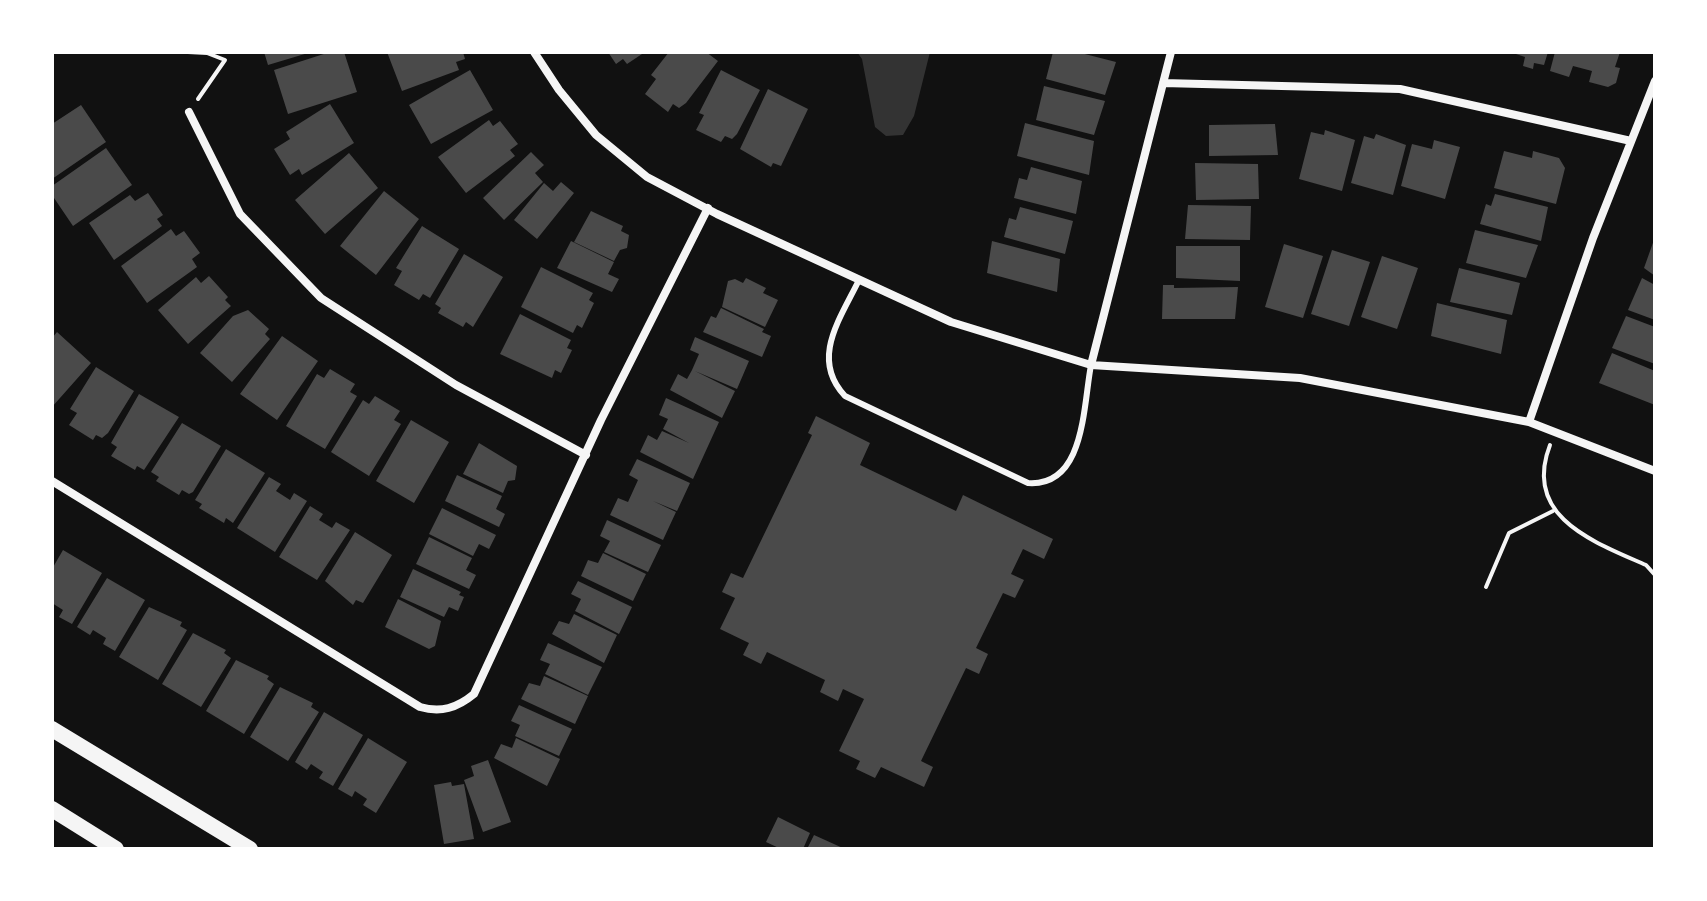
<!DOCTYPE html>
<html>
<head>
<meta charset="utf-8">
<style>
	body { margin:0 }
	#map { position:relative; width:1707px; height:901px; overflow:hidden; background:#111; font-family:"Exo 2",sans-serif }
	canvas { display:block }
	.frame { position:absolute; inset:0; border:54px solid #fff; pointer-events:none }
</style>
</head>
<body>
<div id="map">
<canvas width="1707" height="901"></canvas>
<div class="frame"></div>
</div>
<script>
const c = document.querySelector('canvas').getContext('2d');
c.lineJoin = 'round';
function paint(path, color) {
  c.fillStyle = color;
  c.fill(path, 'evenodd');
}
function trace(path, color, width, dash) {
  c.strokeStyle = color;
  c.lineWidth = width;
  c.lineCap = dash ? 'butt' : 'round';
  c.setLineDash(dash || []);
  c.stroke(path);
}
paint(new Path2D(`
	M857 52H930L914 116 903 135 886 136 875 127 862 59Z`), '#333');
paint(new Path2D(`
	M264 52H308V53L268 65Z
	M330 52H344L357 92 288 114 274 70Z
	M387 52H463L465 59 456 62 459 70 402 91Z
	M608 52H645L627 64 623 59 616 64Z
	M669 52H706L718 61 686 103 679 108 673 104 668 112 645 94 656 79 651 75Z
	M1053 52H1077L1116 62 1105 95 1046 79Z
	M1510 52H1548L1544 65 1534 63 1533 69 1523 66 1525 57Z
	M1555 52H1620L1615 67 1620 68 1616 83 1608 87 1589 82 1592 71 1573 66 1569 77 1550 71Z
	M470 70 493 110 431 144 409 105Z
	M721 70 760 90 737 134 732 139 725 136 721 142 696 130 704 115 699 113Z
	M1044 86 1105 101 1094 135 1036 120Z
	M768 89 808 109 781 166 773 163 771 167 740 149Z
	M330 104 354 143 302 175 299 169 290 175 274 149 290 139 286 132Z
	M81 105 106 142 52 179V124Z
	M489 120 493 126 500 121 518 144 510 150 515 156 466 193 438 157Z
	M1025 123 1094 141 1089 175 1017 156Z
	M1275 124 1278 155 1209 156V125Z
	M1325 130 1355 140 1342 191 1299 179 1311 132 1324 135Z
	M1376 134 1406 145 1393 195 1351 183 1364 136 1374 139Z
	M1434 140 1460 147 1445 199 1401 186 1412 144 1432 149Z
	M106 148 132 185 73 226 52 195V186Z
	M1504 151 1532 158 1533 151 1559 158 1565 168 1556 204 1494 188Z
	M531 152 544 165 535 173 543 182 504 220 483 198Z
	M349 153 378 188 325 234 295 200Z
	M1195 163 1258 164 1259 199 1196 200Z
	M1031 167 1082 181 1076 214 1014 198 1019 178 1027 180Z
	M561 182 574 193 537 239 514 220 544 183 553 191Z
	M384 191 419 219 376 275 340 246Z
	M148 193 163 215 157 219 162 226 114 260 89 223 130 195 135 201Z
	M1495 194 1548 207 1541 241 1480 224 1486 204 1491 206Z
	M1188 205 1251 206 1250 240 1185 239Z
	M1020 207 1073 221 1065 254 1004 237 1009 218 1016 220Z
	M591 211 623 226 621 231 629 235 627 248 620 250 614 261 574 242Z
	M422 226 459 249 430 298 423 294 419 300 394 285 402 271 396 268Z
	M171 229 176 236 184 231 200 253 192 259 197 267 147 303 121 266Z
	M1475 230 1538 245 1526 278 1466 263Z
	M1655 237V276L1644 268Z
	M571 241 614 262 608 274 619 279 612 292 557 268Z
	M992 241 1060 259 1057 292 987 273Z
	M1284 244 1323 256 1303 318 1265 307Z
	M1176 246H1240V281L1176 278Z
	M1332 250 1370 262 1349 326 1311 314Z
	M464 254 503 277 473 327 466 322 463 327 438 313 441 308 435 304Z
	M1382 256 1418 268 1397 329 1361 317Z
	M541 267 593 293 589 300 594 303 582 328 577 325 573 333 521 307Z
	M1459 268 1520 283 1512 315 1450 302Z
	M209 276 228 297 225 300 231 306 188 344 158 310 196 277 201 283Z
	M746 278 766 288 763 293 778 300 765 327 722 307 728 281 735 279 743 283Z
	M1642 278 1655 285V320L1628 310Z
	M1163 285H1174V288L1238 287 1235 319H1162Z
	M1437 303 1507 320 1501 354 1431 336Z
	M721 308 764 329 762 332 771 336 762 357 703 332 711 316 716 318Z
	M248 310 269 329 265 334 270 339 232 382 200 353 233 316Z
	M520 314 571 340 567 348 572 350 561 373 555 370 552 378 500 354Z
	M1626 316 1655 327V364L1612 348Z
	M57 332 91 363 52 407V338Z
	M282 336 318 361 277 420 240 394Z
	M695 337 749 361 737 389 695 371 735 391 722 418 670 390 678 374 687 379 692 370 699 354 690 350Z
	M1612 353 1655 371V405L1599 383Z
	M96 367 134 391 108 433 102 438 96 435 93 440 69 425 77 413 70 409Z
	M330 369 355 384 350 392 357 396 325 449 286 426 317 374 324 378Z
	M139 394 179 417 144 470 137 466 135 470 111 456 117 447 111 443Z
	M375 396 400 411 394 420 401 424 369 476 331 452 363 400 369 404Z
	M666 398 719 422 693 479 640 452 648 435 657 440 662 431 689 443 663 429 668 419 659 415Z
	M816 416 870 443 860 465 956 511 963 495 1053 539 1044 559 1023 549 1011 574 1024 580 1015 598 1003 593 976 648 988 654 979 674 966 668 921 761 933 767 924 787 881 767 875 778 856 769 860 761 839 751 864 699 843 689 838 701 820 692 825 680 767 652 761 664 743 655 749 643 720 629 735 598 722 592 731 573 743 578 812 435 808 433Z
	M411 420 449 442 414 503 376 481Z
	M182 423 221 446 193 492 189 494 182 490 179 495 156 481 159 477 151 472Z
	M479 443 517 466 515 480 508 481 503 493 463 474Z
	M226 449 265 473 233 523 226 518 224 523 199 508 202 504 195 500Z
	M637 459 690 483 677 511 653 501 676 512 663 540 610 515 618 498 628 502 638 480 629 475Z
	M457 475 502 496 496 509 505 514 499 527 445 501Z
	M269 477 281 484 276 491 290 500 294 493 307 501 275 552 237 528Z
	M310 506 323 514 319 520 332 528 336 522 350 530 317 580 279 557Z
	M442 508 496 535 489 549 479 544 473 556 429 534Z
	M607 520 661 545 648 572 604 552 610 541 600 536Z
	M355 532 392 555 363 603 356 600 353 605 325 581Z
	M429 537 472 558 466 570 476 575 469 589 416 564Z
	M63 550 102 573 72 624 59 617 63 610 52 603V569Z
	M603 553 646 574 633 601 581 576 588 560 598 563Z
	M413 569 461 592 459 595 464 597 458 611 449 607 444 617 400 597Z
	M107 578 145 600 115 651 103 644 106 638 93 630 90 635 77 627Z
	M578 581 632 607 619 634 575 611 581 599 571 594Z
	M398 599 441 621 435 646 429 649 385 627Z
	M149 607 182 622 180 626 187 630 158 680 119 657Z
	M574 614 617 635 604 663 552 634 559 621 569 624Z
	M193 633 226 650 224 653 231 658 201 707 162 684Z
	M548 643 602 667 588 695 545 674 550 664 540 660Z
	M236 660 269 676 267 679 274 684 244 734 206 711Z
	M544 676 588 696 575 724 521 699 529 683 540 686Z
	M280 687 313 703 311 707 319 712 288 761 250 737Z
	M519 705 572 729 559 756 515 736 520 725 511 721Z
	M324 712 363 735 333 786 319 778 323 772 311 764 307 770 295 762Z
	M368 738 407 762 376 813 363 805 367 799 355 791 352 797 338 789Z
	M516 738 560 759 547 786 494 758 501 744 512 748Z
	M488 760 511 822 483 832 464 780 474 776 471 766Z
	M451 782 452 786 464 784 474 839 444 844 434 785Z
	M778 817 810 833 803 849H781L766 842Z
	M814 835 845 849H807Z`), '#4a4a4a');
trace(new Path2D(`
	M188 52 207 53 225 60 198 99
	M1550 445C1522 517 1594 542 1646 565L1655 575
	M1486 587 1509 533 1553 511`), '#f5f5f5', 4);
trace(new Path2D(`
	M859 280C840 319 810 359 845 396L1028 483C1085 487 1083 407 1091 365`), '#f5f5f5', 6);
trace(new Path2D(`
	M534 52 559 90 596 135 647 177 717 214 951 322 1091 365 1300 378 1529 422 1655 471
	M1163 83 1400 89 1631 141
	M189 112 240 214 321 298 456 385 586 455
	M1091 365 1171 52
	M1529 422 1593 238 1655 81
	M52 481 420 707C441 713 457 708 474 694L601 420 708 208`), '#f5f5f5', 8);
trace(new Path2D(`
	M52 729 250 849
	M52 809 116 849`), '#f5f5f5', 16);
</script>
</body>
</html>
